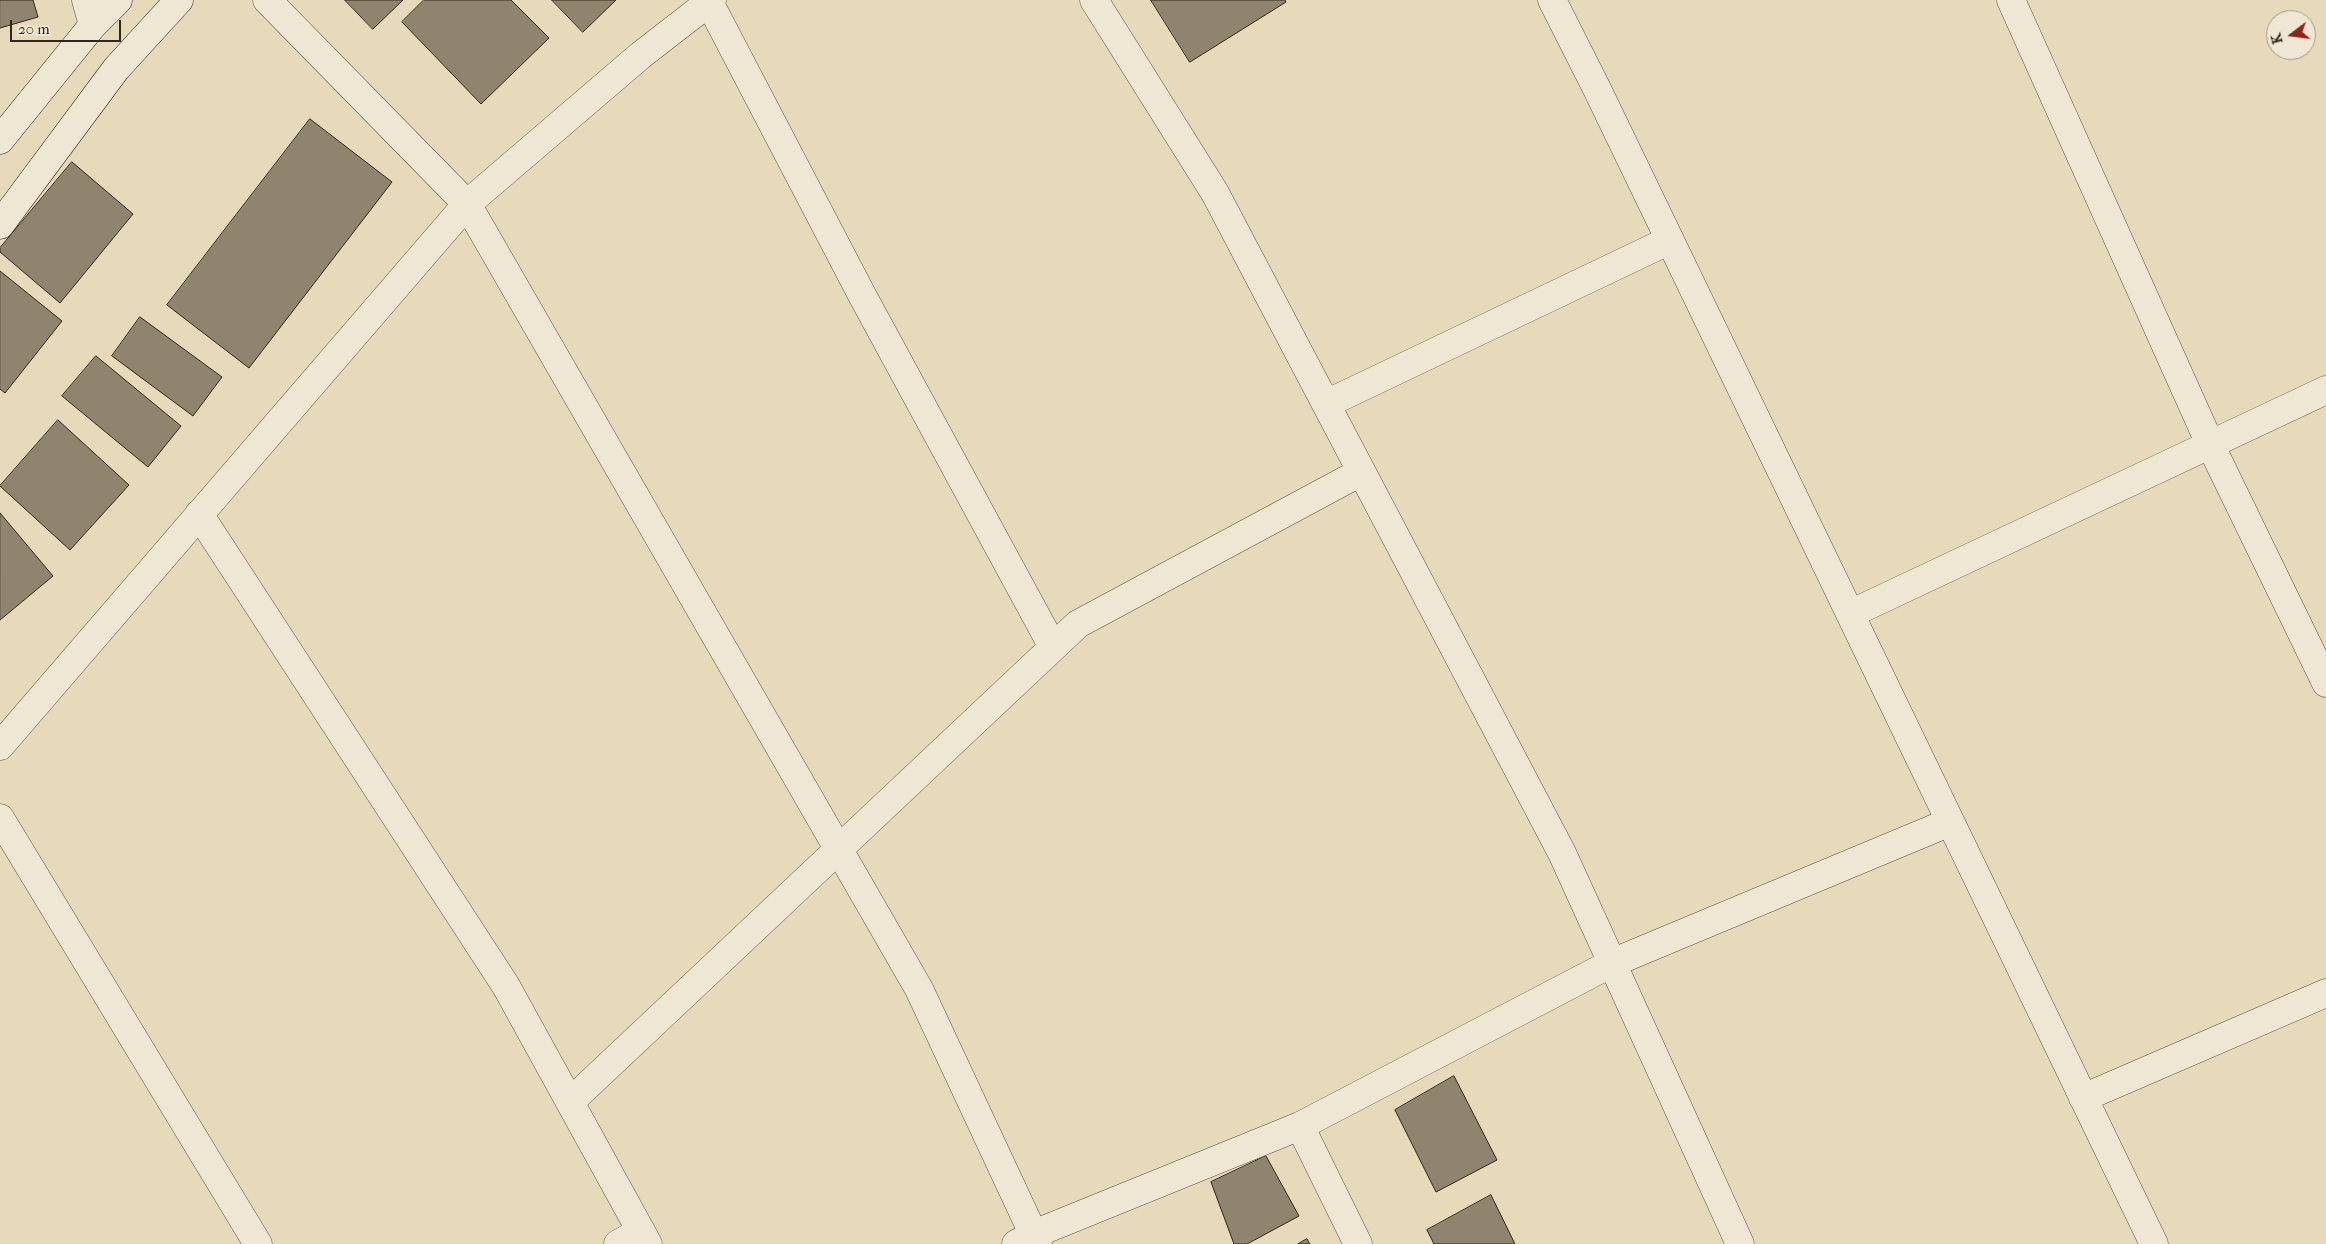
<!DOCTYPE html>
<html>
<head>
<meta charset="utf-8">
<style>
	body { margin:0 }
	#map { position:relative; width:2326px; height:1244px; overflow:hidden; background:#e6dabb; font-family:"IM FELL French Canon",serif }
	canvas { display:block }
	.north { position:absolute; left:2266px; top:10px; width:50px; height:50px; box-sizing:border-box; background:#efe7d3; border:1px solid #a39a89; border-radius:50%; rotate:255deg; font-size:14px; font-weight:700; line-height:20px; text-align:center; color:#302619 }
	.north::after { content:''; display:block; margin:auto; width:18px; height:22px; background:#8f2418; clip-path:polygon(50% 0,100% 100%,50% 72%,0 100%) }
	.scale { position:absolute; left:10px; top:20px; width:111px; height:22px; box-sizing:border-box; border:2px solid #302619; border-top:0; padding-left:6px; font-size:15px; line-height:18px; white-space:nowrap; color:#302619; -webkit-text-stroke:4px #efe7d3; paint-order:stroke }
</style>
</head>
<body>
<div id="map">
<canvas width="2326" height="1244"></canvas>
<div class="north">K</div>
<div class="scale">20 m</div>
</div>
<script>
const c = document.querySelector('canvas').getContext('2d');
c.lineJoin = 'round';
function paint(path, color) {
  c.fillStyle = color;
  c.fill(path, 'evenodd');
}
function trace(path, color, width, dash) {
  c.strokeStyle = color;
  c.lineWidth = width;
  c.lineCap = dash ? 'butt' : 'round';
  c.setLineDash(dash || []);
  c.stroke(path);
}
const building = new Path2D(`
	M0 0H33L38 17 0 28Z
	M345 0H403L373 29Z
	M424 0H511L549 38 481 104 402 22Z
	M552 0H616L583 32Z
	M1151 0H1285L1286 2 1190 62Z
	M310 119 392 182 249 368 167 305Z
	M72 162 133 214 60 303 0 252V248Z
	M0 271 62 321 5 393 0 389Z
	M140 317 222 377 193 416 112 356Z
	M96 356 181 426 148 467 62 396Z
	M58 420 129 485 70 550 0 486Z
	M0 513 53 576 0 620Z
	M1454 1076 1497 1160 1436 1192 1395 1110Z
	M1266 1156 1299 1216 1247 1244H1234L1211 1182Z
	M1491 1195 1515 1244H1434L1427 1230Z
	M1307 1239 1310 1244H1298Z`);
paint(building, '#8f846d');
trace(building, '#302619', 1);
const street = new Path2D(`
	M86 0 93 25
	M267 0 467 204 919 989 1038 1244
	M1094 0 1215 193 1562 853 1740 1244
	M1552 0 1597 89 2154 1244
	M2011 0 2210 444 2326 683
	M709 2 862 295 1053 647
	M1326 404 1670 240
	M199 514 506 986 648 1244
	M1850 614 2326 390
	M0 746 467 204 641 55 712 0
	M0 818 258 1244
	M2083 1098 2326 993
	M570 1102 1078 624 1361 472
	M1300 1126 1358 1244
	M618 1244 641 1231
	M1016 1244 1034 1234 1300 1126 1612 963 1950 822`);
const secondary = new Path2D(`
	M0 140 93 25 118 0
	M0 225 116 69 179 0`);
trace(street, '#5e5342', 29);
trace(secondary, '#302619', 29);
trace(street, '#efe7d3', 28);
trace(secondary, '#efe7d3', 28);
</script>
</body>
</html>
